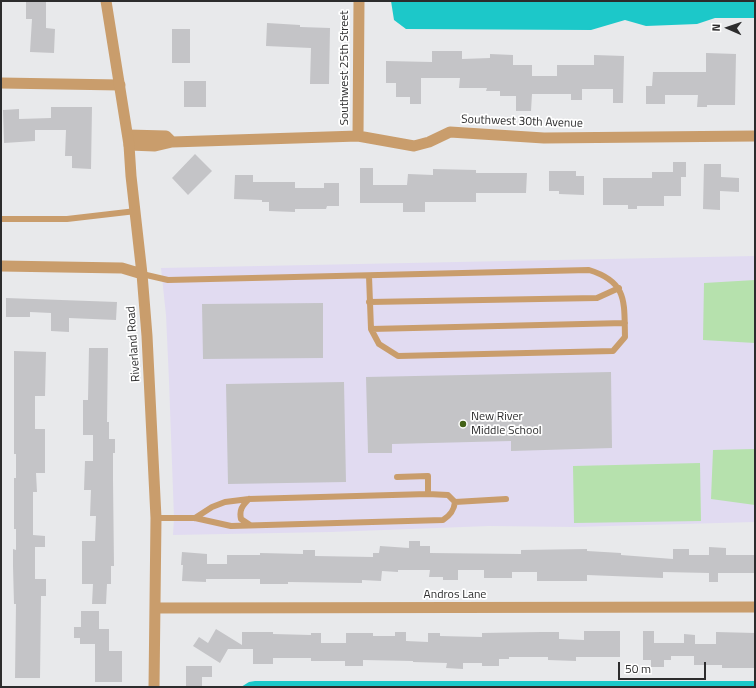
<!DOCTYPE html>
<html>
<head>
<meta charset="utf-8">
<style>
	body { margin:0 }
	#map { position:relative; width:756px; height:688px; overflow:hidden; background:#e8e9eb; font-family:"Titillium Web",sans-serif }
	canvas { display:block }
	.frame { position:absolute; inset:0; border:2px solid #2c2c2d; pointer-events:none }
	.north { position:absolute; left:708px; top:8px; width:40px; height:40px; -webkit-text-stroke:3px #fff; paint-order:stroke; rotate:272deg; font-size:11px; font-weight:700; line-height:16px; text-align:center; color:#2c2c2d }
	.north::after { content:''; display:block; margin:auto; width:14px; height:18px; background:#2c2c2d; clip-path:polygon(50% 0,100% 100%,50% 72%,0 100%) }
	.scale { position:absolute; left:618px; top:662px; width:88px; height:18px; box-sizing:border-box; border:2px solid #2c2c2d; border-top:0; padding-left:5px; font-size:12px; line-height:14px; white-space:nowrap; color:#2c2c2d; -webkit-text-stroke:3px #fff; paint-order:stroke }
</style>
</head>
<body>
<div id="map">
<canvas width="756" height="688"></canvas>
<div class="frame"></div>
<div class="north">N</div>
<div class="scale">50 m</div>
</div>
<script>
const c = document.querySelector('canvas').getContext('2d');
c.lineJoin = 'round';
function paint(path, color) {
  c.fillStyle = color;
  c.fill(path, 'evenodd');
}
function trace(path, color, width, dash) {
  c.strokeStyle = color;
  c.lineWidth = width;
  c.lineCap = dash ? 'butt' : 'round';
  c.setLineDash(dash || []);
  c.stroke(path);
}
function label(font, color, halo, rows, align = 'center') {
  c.font = font + ' "Titillium Web",sans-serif';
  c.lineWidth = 3.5;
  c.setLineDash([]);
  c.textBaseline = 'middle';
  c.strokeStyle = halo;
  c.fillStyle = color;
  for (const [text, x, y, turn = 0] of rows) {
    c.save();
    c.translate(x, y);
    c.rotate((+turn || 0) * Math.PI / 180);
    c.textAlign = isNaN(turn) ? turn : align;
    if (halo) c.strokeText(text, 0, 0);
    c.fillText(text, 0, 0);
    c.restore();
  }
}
paint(new Path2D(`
	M755 256V522L574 527 489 526 331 532 173 535 174 518 169 381 166 315 161 268Z`), '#e1dbf1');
paint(new Path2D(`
	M755 280V343L703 340 704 283Z
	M755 449V505L711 499 713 450Z
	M700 463 701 521 574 523 573 466Z`), '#b6e1ad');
paint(new Path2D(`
	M391 1H755V18H715L697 24 646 26 625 20 591 30 406 29 394 20Z
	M255 681H755V687H241L249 682Z`), '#1cc8c9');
paint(new Path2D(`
	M26 1H46V28L55 29 54 53 30 52 32 19H26Z
	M267 23 300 25V27L330 28 329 84H310L311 48 266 46Z
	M172 29H190V63H172Z
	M432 51H462V59L490 58V54L513 55V65H532V76H557V65H594V55L624 56 623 103H613V89H582V100H571V94H532L531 111H516V96H500V91H486L487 88H459L460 78H421V104H410V97H396V83H386V61L432 62Z
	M706 53 736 54 735 105H707V107H697L698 95H665V104H646V86H652L653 72H706Z
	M184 81H206V107H184Z
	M51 107H92L91 169 72 168V156H65L66 130H35V141L4 143 3 110 19 109V119L51 118Z
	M195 154 212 171 188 195 172 178Z
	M673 162H686V177H681V196H664V206H637V209H628V205H603V178H652V172H673Z
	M704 164H721V177L739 178V192L720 191V210L703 209Z
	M360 168H373V185H407L408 174 433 175V169L476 170V173H527L526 193H476V202H425V212H403V203H360Z
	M549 171H576V176H584V195L559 194V191H549Z
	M235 175H253V182H295V188H324V183H339V206H327L326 209H295V212L269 211V202H262V200L234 199Z
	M6 298 117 302 116 320 69 318V332L51 331V313L30 312V317H6Z
	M323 303V358L203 359 202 304Z
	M89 348H108L107 422H109V439H115V453H113V480L114 566H111V584H107L106 604H92L93 584H82V541H95L96 516H90L91 490H84L85 461H93V435H83V400H88Z
	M14 351 46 352 45 396H35V429H45V473H36L37 492H33V535L45 536V547H35V579H46V596H41L40 678H15L16 604H14L13 566V549L16 550V529H14V478H16V454H14Z
	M611 372 612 448 511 451V441L392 444V453H368L366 377Z
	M344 382 346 482 228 484 226 384Z
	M409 541H420V546H430V553L521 554V550L587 549V551L621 553V555L673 559V549H689V555H709V547L726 548V555H755V573H718V582H709V573L663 572V578L587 575V581H537V572H512V578H484V570H458V580H443V577H429L430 570H398V572L382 571 381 581 362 580V583L288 582V584H260V579H206V582L182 581 183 565H181L182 552 207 554V564H227V555H260V553L303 554V550H315V556L373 557V553H379L380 546 409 548Z
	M81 611H99V629H109V651H122V682H95V644H80V638H74V627H81Z
	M216 629 242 645V632H273V634L311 635V633H321V643H346V633H373V636H395V632H406V641L428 642V633H440V636L482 637V633L541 632H559V639L584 640V631H620V657H576V661L548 660V657H509V659H499V666H482V663H463V669L446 668 447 663 413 662V661L363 660V666H345V661H311V658H273V664H253V649H228L220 663 193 646 199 637 208 643Z
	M643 631H654V643H684V634L695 635V644H716V632L755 633V668H722V665H694V656H671V660H664V667H651V660H643Z
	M186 666H212V677H202V687H186Z`), '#c4c4c7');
trace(new Path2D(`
	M1 219H67L136 211
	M142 274 168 280 589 270C628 282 624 302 625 337L613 351 398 356 379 344 371 329 369 276
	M369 302 597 298 619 288
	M371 329 625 323
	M397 477 428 476V494
	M249 499C242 506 239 510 241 519L250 525
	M156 518H195L231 526 443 520C451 515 454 510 455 502
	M195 518 212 507 225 502 249 499 428 494 448 495 455 502 506 499`), '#c99d6c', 6);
trace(new Path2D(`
	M1 83 120 85
	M128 135 166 136 172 142
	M358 136 359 1
	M129 145 155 146 172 142 358 136 414 146 429 142 450 132 544 138 755 136
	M156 608 755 607`), '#c99d6c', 11);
trace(new Path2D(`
	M106 1 129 145 131 176 142 274 147 336 156 518 154 687
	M1 266 122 268 142 274`), '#c99d6c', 11);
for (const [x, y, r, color] of [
	[463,424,4,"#436217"]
]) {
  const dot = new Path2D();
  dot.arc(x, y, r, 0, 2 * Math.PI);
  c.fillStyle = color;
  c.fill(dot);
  trace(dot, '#fff', 1.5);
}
label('12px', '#2c2c2d', '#fff', [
	["Southwest 25th Street",345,68,-90],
	["Southwest 30th Avenue",522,122,2],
	["Riverland Road",134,344,-94],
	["Andros Lane",455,595]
]);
label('12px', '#2c2c2d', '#fff', [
	["New River",471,417],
	["Middle School",471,431]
], 'left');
</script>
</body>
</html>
